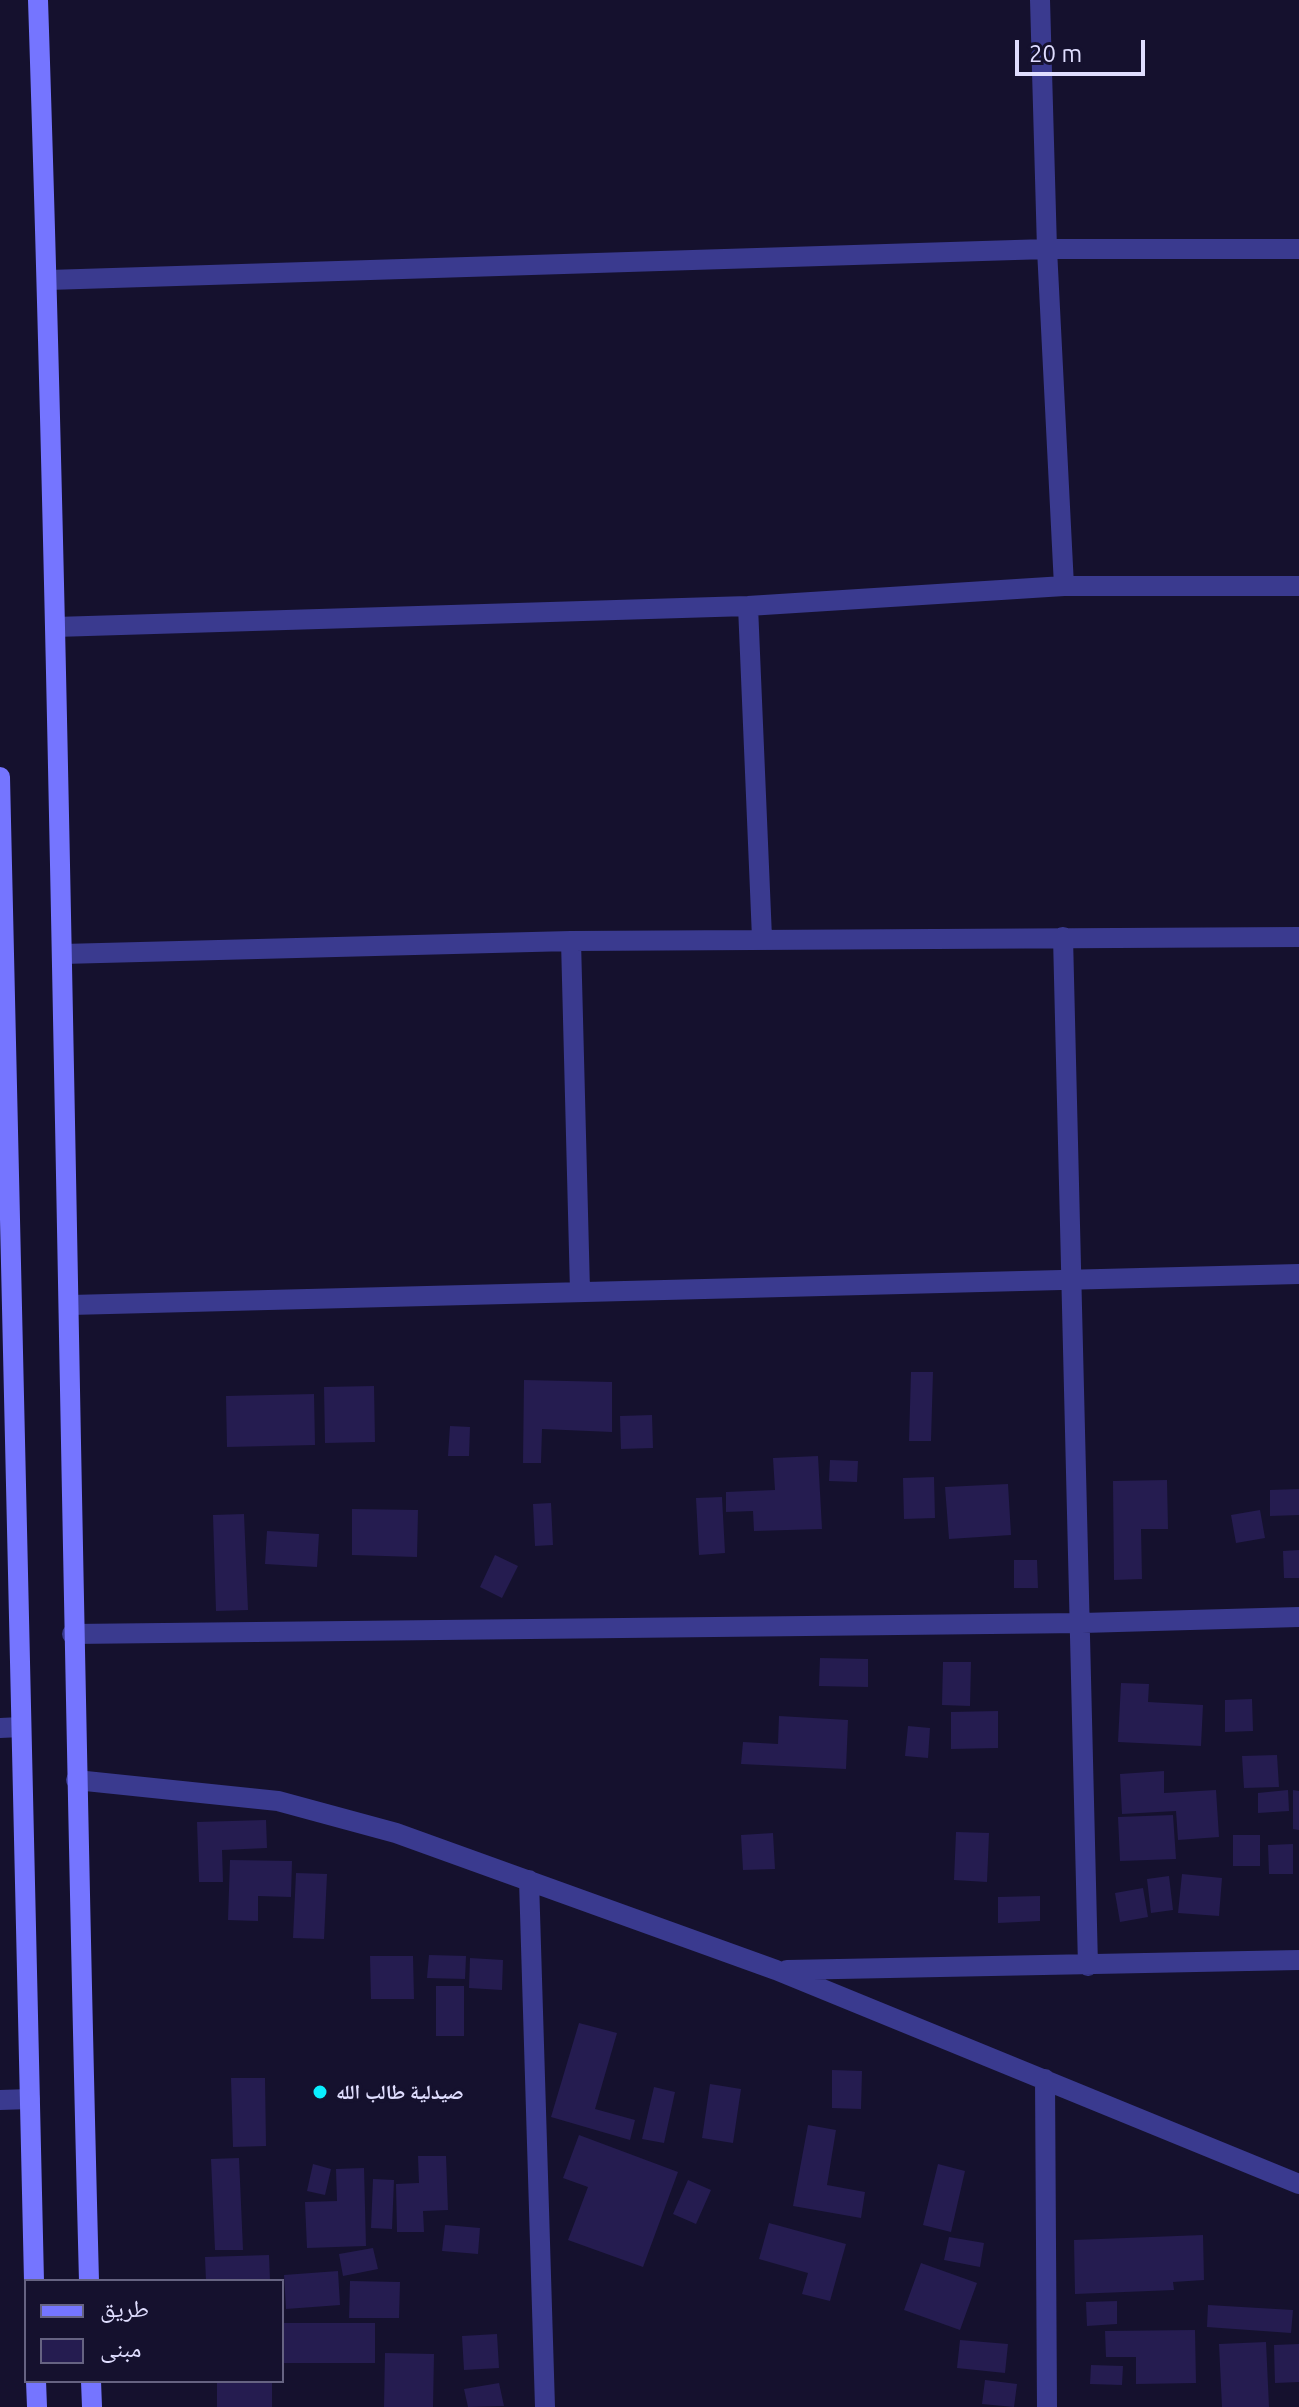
<!DOCTYPE html>
<html>
<head>
<meta charset="utf-8">
<style>
	body { margin:0 }
	#map { position:relative; width:1299px; height:2407px; overflow:hidden; background:#15112e; font-family:Ubuntu,"Noto Naskh Arabic",sans-serif }
	canvas { display:block }
	.legend { position:absolute; left:24px; top:2279px; width:260px; height:104px; box-sizing:border-box; background:#15112e; border:2px solid #666382; margin:0; padding:10px 14px; list-style:none; font-size:24px; color:#e0deff }
	.legend li { display:flex; align-items:center; gap:16px; height:40px }
	.legend b { width:40px; border:2px solid #666382 }
	.scale { position:absolute; left:1015px; top:40px; width:130px; height:36px; box-sizing:border-box; border:4px solid #e0deff; border-top:0; padding-left:10px; font-size:24px; line-height:28px; white-space:nowrap; color:#e0deff; -webkit-text-stroke:6px #15112e; paint-order:stroke }
</style>
</head>
<body>
<div id="map">
<canvas width="1299" height="2407"></canvas>
<ul class="legend">
<li><b style="height:10px;background:#7575ff"></b>طريق</li>
<li><b style="height:22px;background:#251c50"></b>مبنى</li>
</ul>
<div class="scale">20 m</div>
</div>
<script>
const c = document.querySelector('canvas').getContext('2d');
c.lineJoin = 'round';
function paint(path, color) {
  c.fillStyle = color;
  c.fill(path, 'evenodd');
}
function trace(path, color, width, dash) {
  c.strokeStyle = color;
  c.lineWidth = width;
  c.lineCap = dash ? 'butt' : 'round';
  c.setLineDash(dash || []);
  c.stroke(path);
}
function label(font, color, halo, rows, align = 'center') {
  c.font = font + ' Ubuntu,"Noto Naskh Arabic",sans-serif';
  c.lineWidth = 7;
  c.setLineDash([]);
  c.textBaseline = 'middle';
  c.strokeStyle = halo;
  c.fillStyle = color;
  for (const [text, x, y, turn = 0] of rows) {
    c.save();
    c.translate(x, y);
    c.rotate((+turn || 0) * Math.PI / 180);
    c.textAlign = isNaN(turn) ? turn : align;
    if (halo) c.strokeText(text, 0, 0);
    c.fillText(text, 0, 0);
    c.restore();
  }
}
paint(new Path2D(`
	M911 1372H933L931 1441H909Z
	M524 1380 612 1382V1432L542 1429 541 1463H523Z
	M374 1386 375 1442 325 1443 324 1387Z
	M314 1394 315 1445 227 1447 226 1396Z
	M652 1415 653 1448 621 1449 620 1416Z
	M450 1426 470 1427 469 1456H448Z
	M818 1456 822 1529 754 1531 753 1511 726 1512V1492L775 1490 773 1458Z
	M830 1460 858 1461 857 1482 829 1481Z
	M934 1477 935 1518 904 1519 903 1478Z
	M1167 1480 1168 1529H1141L1142 1579 1114 1580 1113 1481Z
	M1008 1484 1011 1535 949 1539 945 1487Z
	M1299 1489V1515L1270 1516V1490Z
	M722 1497 725 1553 699 1555 696 1498Z
	M551 1503 553 1545 535 1546 533 1504Z
	M352 1509 418 1510 417 1557 352 1555Z
	M1260 1510 1265 1538 1236 1543 1231 1515Z
	M244 1514 248 1610 216 1611 213 1515Z
	M267 1531 319 1534 317 1567 265 1564Z
	M1299 1550V1578H1284L1283 1551Z
	M495 1555 518 1566 502 1598 480 1587Z
	M1014 1560H1037L1038 1588H1014Z
	M820 1658 868 1659V1687L819 1686Z
	M943 1662H971L970 1706 942 1705Z
	M1121 1683 1149 1684 1148 1702 1203 1705 1201 1746 1118 1742Z
	M1252 1699 1253 1731 1225 1732V1700Z
	M998 1711V1748L951 1749V1712Z
	M779 1716 848 1720 846 1769 741 1764 743 1742 778 1744Z
	M908 1726 930 1728 928 1758 905 1756Z
	M1277 1755 1279 1787 1244 1788 1242 1756Z
	M1164 1771V1793L1216 1790 1219 1837 1178 1840 1176 1811 1122 1814 1120 1774Z
	M1288 1790 1289 1811 1258 1813V1793Z
	M1293 1790 1299 1791V1830L1293 1829Z
	M1173 1815 1176 1859 1120 1861 1118 1817Z
	M266 1820 267 1848 222 1850 223 1882H199L197 1822Z
	M956 1832 989 1833 987 1882 954 1880Z
	M773 1833 775 1869 743 1870 741 1835Z
	M1233 1835H1260V1866H1233Z
	M1293 1844V1874H1269L1268 1845Z
	M230 1860 292 1861 291 1897 258 1896V1921L228 1920Z
	M296 1873 327 1874 324 1939 293 1938Z
	M1182 1874 1222 1878 1219 1916 1178 1913Z
	M1169 1876 1173 1910 1151 1913 1147 1879Z
	M1143 1888 1148 1917 1120 1922 1115 1893Z
	M1040 1896V1921L998 1923V1897Z
	M429 1955 466 1956 465 1979 427 1978Z
	M370 1956H413L414 1999H371Z
	M470 1958 503 1960 502 1990 469 1988Z
	M436 1986H464V2036H436Z
	M579 2023 617 2033 595 2109 635 2120 630 2140 551 2117Z
	M832 2070 862 2071 861 2109 832 2108Z
	M231 2078H265L266 2146 233 2147Z
	M710 2084 741 2089 733 2143 702 2138Z
	M654 2087 675 2092 664 2143 642 2139Z
	M808 2125 836 2130 827 2185 865 2192 861 2218 793 2206Z
	M579 2135 678 2172 643 2267 568 2240 588 2187 563 2178Z
	M418 2156H446L448 2210 423 2211 424 2232H397L396 2184 419 2183Z
	M239 2158 243 2250H215L211 2159Z
	M313 2164 331 2169 325 2195 307 2191Z
	M938 2164 965 2171 951 2232 923 2225Z
	M364 2168 366 2246 307 2248 305 2202 337 2201 336 2169Z
	M373 2179 394 2180 392 2229 371 2228Z
	M688 2180 711 2190 696 2224 673 2214Z
	M769 2223 846 2244 830 2301 802 2294 808 2273 759 2259Z
	M445 2225 480 2228 478 2254 442 2251Z
	M1203 2235 1204 2280 1173 2282 1174 2290 1075 2294 1074 2240Z
	M949 2237 984 2243 980 2267 944 2260Z
	M373 2248 378 2269 343 2276 339 2254Z
	M269 2255 270 2281H206L205 2257Z
	M921 2263 977 2283 960 2330 904 2310Z
	M338 2271 340 2305 286 2309 284 2275Z
	M350 2281 400 2282 399 2318H349Z
	M1117 2301V2324L1087 2326 1086 2302Z
	M1208 2305 1293 2310 1291 2333 1207 2327Z
	M282 2323H375V2363H282Z
	M1195 2330 1196 2383 1136 2384V2357H1106L1105 2331Z
	M497 2334 499 2368 464 2370 462 2336Z
	M960 2340 1008 2344 1005 2373 957 2368Z
	M1266 2342 1269 2407H1222L1219 2344Z
	M1299 2344V2382L1275 2383 1274 2345Z
	M385 2353 434 2354 433 2407H384Z
	M1091 2365 1123 2366 1122 2385 1090 2384Z
	M985 2380 1017 2384 1014 2407 982 2404Z
	M217 2381H272V2407H217Z
	M499 2383 504 2406 468 2407 464 2389Z`), '#251c50');
trace(new Path2D(`
	M1040 0 1047 249 1064 586
	M48 280 1047 249H1299
	M748 606 762 938
	M55 627 748 606 1064 586H1299
	M1063 937 1088 1966
	M571 941 580 1291
	M62 954 571 941 1299 937
	M70 1305 1299 1274
	M72 1634 1082 1623 1299 1617
	M0 1728 21 1727
	M76 1780 278 1801 396 1833 776 1970 1299 2184
	M529 1880 545 2407
	M787 1970 1299 1960
	M1045 2079 1047 2407
	M0 2100 30 2099`), '#3a3a8f', 20);
trace(new Path2D(`
	M38 0C63 760 69 1521 89 2281
	M0 777 34 2281
	M36 2381 37 2407
	M91 2381 92 2407`), '#7575ff', 20);
for (const [x, y, r, color] of [
	[320,2092,8,"#0aeeff"]
]) {
  const dot = new Path2D();
  dot.arc(x, y, r, 0, 2 * Math.PI);
  c.fillStyle = color;
  c.fill(dot);
  trace(dot, '#15112e', 3);
}
label('bold 20px', '#e0deff', '#15112e', [
	["صيدلية طالب الله",336,2092]
], 'left');
</script>
</body>
</html>
